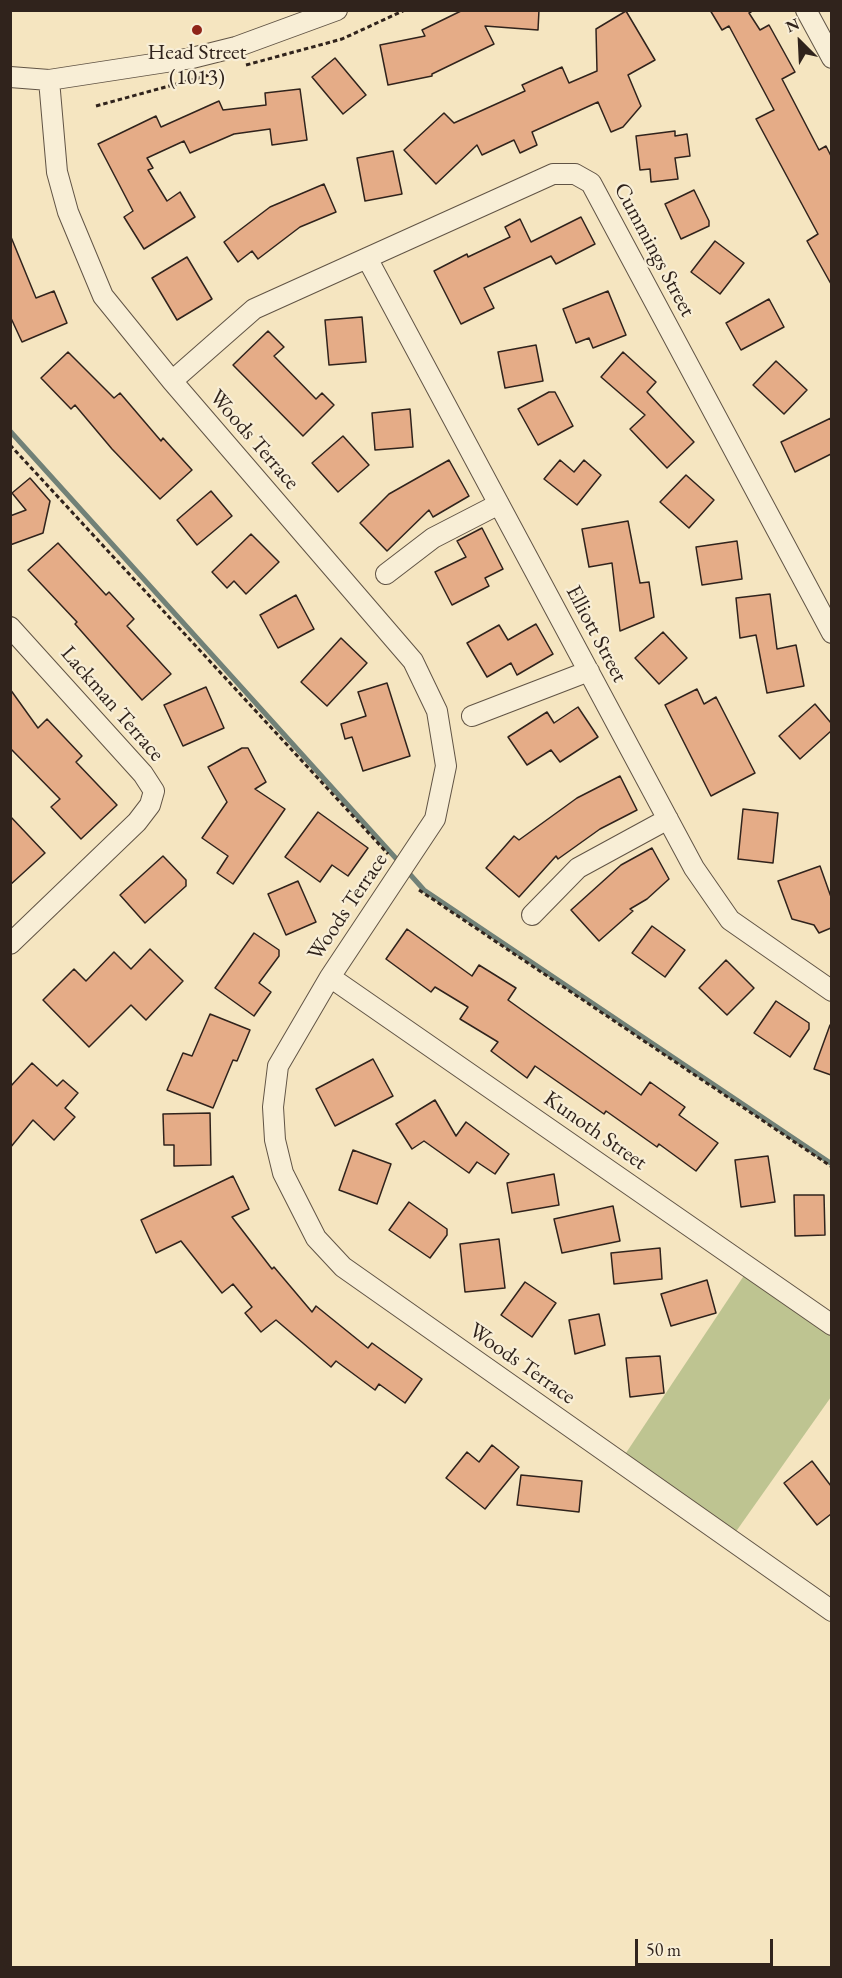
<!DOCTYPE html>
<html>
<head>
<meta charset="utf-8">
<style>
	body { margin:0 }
	#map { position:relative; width:842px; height:1978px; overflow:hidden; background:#f5e5c0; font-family:"EB Garamond",serif }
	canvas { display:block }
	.frame { position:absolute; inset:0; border:12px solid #30231c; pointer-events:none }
	.north { position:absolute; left:770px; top:12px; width:60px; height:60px; -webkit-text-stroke:4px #f8eed6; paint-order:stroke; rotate:336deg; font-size:16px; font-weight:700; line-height:24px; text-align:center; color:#30231c }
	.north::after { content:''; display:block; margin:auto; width:21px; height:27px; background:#30231c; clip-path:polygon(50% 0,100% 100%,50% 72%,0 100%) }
	.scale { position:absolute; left:635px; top:1939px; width:138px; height:27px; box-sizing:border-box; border:3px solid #30231c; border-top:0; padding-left:8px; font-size:18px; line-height:21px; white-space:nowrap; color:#30231c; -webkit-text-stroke:4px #f8eed6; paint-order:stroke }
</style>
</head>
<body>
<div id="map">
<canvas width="842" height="1978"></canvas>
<div class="frame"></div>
<div class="north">N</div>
<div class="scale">50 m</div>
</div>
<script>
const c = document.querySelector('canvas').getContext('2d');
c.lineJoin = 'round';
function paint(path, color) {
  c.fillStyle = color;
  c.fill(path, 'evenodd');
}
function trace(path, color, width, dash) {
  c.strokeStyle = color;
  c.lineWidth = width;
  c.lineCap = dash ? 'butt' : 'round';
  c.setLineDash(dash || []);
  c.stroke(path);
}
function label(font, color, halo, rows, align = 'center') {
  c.font = font + ' "EB Garamond",serif';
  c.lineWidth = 4.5;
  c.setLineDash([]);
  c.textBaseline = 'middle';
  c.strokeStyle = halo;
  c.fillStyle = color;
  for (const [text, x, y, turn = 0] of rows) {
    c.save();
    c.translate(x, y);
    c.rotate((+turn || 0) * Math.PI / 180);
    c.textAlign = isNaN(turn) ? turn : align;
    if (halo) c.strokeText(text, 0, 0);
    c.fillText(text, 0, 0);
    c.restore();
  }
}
paint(new Path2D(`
	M749 1268 831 1325V1397L730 1540 620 1462Z`), '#bec491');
trace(new Path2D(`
	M10 431 401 864
	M407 871 424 890 832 1164`), '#718177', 5);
const building = new Path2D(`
	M463 10H539L538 30 485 26 494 44 432 74V76L388 85 380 45 425 36 422 30Z
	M710 10H754L749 13 760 30 769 25 795 72 782 79 819 150 826 146 831 156V284L807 241 818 234 756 119 774 110 729 26 722 30Z
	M626 11 655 60 628 75 641 106 623 127 611 132 598 102 532 132 537 145 520 153 514 140 482 155 477 145 436 184 404 150 444 113 454 123 525 91 522 85 562 67 569 83 597 71 596 29Z
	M335 58 366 95 343 114 312 77Z
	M300 89 307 140 272 145 270 129 234 134 190 153 184 141 147 158 153 168 148 170 167 201 180 192 195 217 144 249 124 217 133 211 98 144 156 116 161 127 219 101 223 110 266 105 265 93Z
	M675 131V136L687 134 690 156 675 158 678 179 651 182 650 169 640 170 636 136Z
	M393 151 402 194 365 201 357 158Z
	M324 184 336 212 300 227 258 259 252 251 238 262 224 242 270 207Z
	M694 190 709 221V226L681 239 665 204Z
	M581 217 595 244 556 264 551 256 484 288 494 308 461 324 434 271 467 254 468 257 510 237 505 227 520 219 531 242Z
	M11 237 36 298 54 291 67 323 22 342 10 316Z
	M715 241 744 263 720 294 691 272Z
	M187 257 212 299 177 320 152 278Z
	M608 291 626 335 593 348 589 338 576 343 563 309Z
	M769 299 784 327 741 350 726 323Z
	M362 317 366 362 329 365 325 320Z
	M268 331 284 347 274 356 316 399 322 393 334 405 303 436 233 365Z
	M536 345 543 381 505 388 498 352Z
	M68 352 114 398 120 393 161 441 163 438 192 470 160 499 112 449 75 405 71 409 41 378Z
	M623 352 656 382 647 392 694 442 667 468 630 429 645 415 601 377Z
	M776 361 807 390 784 414 753 385Z
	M549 392H555L573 426 538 445 518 409Z
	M410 409 413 447 375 450 372 413Z
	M831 418V454L795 472 781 442Z
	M343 436 369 465 338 492 312 463Z
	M449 460 469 496 433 517 429 510 387 551 360 523 389 494Z
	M560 460 574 472 584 460 601 475 577 505 544 479Z
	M686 475 714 500 689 528 660 502Z
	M30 478 50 501 43 533 10 545V516L26 510 12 493Z
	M211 491 232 516 197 545 177 520Z
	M628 521 640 583 649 582 654 617 620 631 612 563 589 567 582 529Z
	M482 528 503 569 485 578 489 586 452 605 435 572 466 557 457 541Z
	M251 534 279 562 246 594 234 581 227 588 212 572Z
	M737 541 742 579 702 585 696 547Z
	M58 543 106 595 109 592 134 619 127 626 171 674 142 700 75 624 77 622 28 570Z
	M770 594 777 649 796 645 804 686 767 693 756 635 740 638 736 598Z
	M296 595 314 629 278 648 260 615Z
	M536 624 553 654 517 675 511 663 487 677 467 643 499 625 508 640Z
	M663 632 687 658 659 684 635 658Z
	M341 638 367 663 327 706 301 682Z
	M387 683 410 756 363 771 352 737 345 739 341 724 366 716 358 692Z
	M206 687 224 728 183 746 164 705Z
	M10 689 38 728 47 719 82 756 76 762 117 805 81 839 51 807 60 799 10 748Z
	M697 689 704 704 716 697 755 773 711 796 665 705Z
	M815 704 831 723V731L800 759 779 736Z
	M578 707 598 737 560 762 551 750 527 765 508 737 547 712 554 723Z
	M242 748H248L266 782 255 789 285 809 233 884 217 873 228 856 202 838 227 802 208 767Z
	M620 776 637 810 600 829 558 859 556 856 519 897 486 868 514 836 519 840 577 798Z
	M743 809 778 813 773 863 738 859Z
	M318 812 368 848 348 876 332 865 320 882 285 857Z
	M10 816 45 853 10 885Z
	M652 848 669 879 647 899 630 909 633 911 599 941 571 910 621 865Z
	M163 856 186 880V886L145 923 120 895Z
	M820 866 831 897V928L819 933 814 925 792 919 778 881Z
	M298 881 316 922 286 935 268 894Z
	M652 926 685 950 665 977 632 953Z
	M407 929 472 976 479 965 516 988 508 1000 641 1095 650 1082 685 1107 679 1115 718 1143 696 1171 659 1144 657 1147 606 1111 604 1114 535 1066 527 1078 491 1051 498 1042 460 1019 468 1007 435 987 431 992 386 959Z
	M254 933 279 950V956L259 983 271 992 254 1016 215 988Z
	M150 949 183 981 146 1020 131 1005 89 1047 43 1000 74 969 86 981 114 952 131 969Z
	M726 960 754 988 727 1015 699 988Z
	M776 1001 809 1023V1029L790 1057 754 1033Z
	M210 1014 250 1030 237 1061 233 1060 213 1108 167 1090 183 1053 192 1056Z
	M830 1025 831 1026V1075L814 1069Z
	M373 1059 393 1096 335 1126 316 1089Z
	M32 1063 57 1086 63 1080 78 1093 65 1108 75 1117 54 1140 33 1120 10 1148V1087Z
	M435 1100 456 1136 466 1122 509 1154 495 1174 477 1162 469 1173 424 1141 412 1149 396 1124Z
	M210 1113 211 1165 174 1166V1145H164L163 1114Z
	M353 1150 391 1164 377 1204 339 1190Z
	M768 1156 775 1202 741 1207 735 1160Z
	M554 1174 559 1205 512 1213 507 1183Z
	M233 1176 249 1209 232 1217 272 1269 274 1267 312 1312 316 1306 368 1348 372 1343 422 1379 405 1403 379 1384 375 1390 336 1361 331 1367 276 1320 261 1332 245 1313 252 1307 233 1284 222 1293 181 1241 156 1253 141 1220Z
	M794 1195H824L825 1235 795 1236Z
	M409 1202 447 1229V1235L430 1258 389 1230Z
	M613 1206 620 1241 562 1253 554 1219Z
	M499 1239 505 1288 465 1292 460 1244Z
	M660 1248 662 1279 614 1284 611 1253Z
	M707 1280 716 1313 671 1326 661 1294Z
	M525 1282 556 1303 532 1337 501 1315Z
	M599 1314 605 1345 575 1354 569 1320Z
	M660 1356 664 1393 630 1397 626 1358Z
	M492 1445 519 1467 485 1509 446 1478 467 1452 479 1462Z
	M812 1461 831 1486V1514L817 1525 784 1483Z
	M521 1475 582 1481 579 1512 517 1505Z`);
paint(building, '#e5ac87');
trace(building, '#30231c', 1.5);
const minor = new Path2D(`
	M806 10 832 58
	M10 77 49 80 192 58 236 47 337 10
	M49 80 57 172 68 212 103 296 172 381 413 661 437 711 446 766 435 819 330 977 278 1066 273 1107 275 1140 283 1173 316 1238 343 1267 832 1611
	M367 258 694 868 730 920 832 991
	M172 381 254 309 553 174H575L591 183 832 633
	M386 574 433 538 499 504
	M10 627 143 774 154 791 150 805 137 822 10 944
	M472 716 589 671
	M532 915 578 868 668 819
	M330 977 832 1325`);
trace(minor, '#615445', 22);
trace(new Path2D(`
	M246 65 342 39 405 10
	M96 106 213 74
	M10 445 388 854
	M419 890 832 1167`), '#30231c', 3, [4.5, 3]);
trace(minor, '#f8eed6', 20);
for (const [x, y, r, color] of [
	[197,30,6,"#8f2418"]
]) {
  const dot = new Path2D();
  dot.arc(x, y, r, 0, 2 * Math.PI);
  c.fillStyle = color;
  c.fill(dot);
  trace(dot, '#f8eed6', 2);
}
label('22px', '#30231c', '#f8eed6', [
	["Head Street",197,53],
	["(1013)",197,78]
]);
label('22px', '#30231c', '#f8eed6', [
	["Cummings Street",654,250,62],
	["Woods Terrace",254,440,49],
	["Elliott Street",596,634,62],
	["Lackman Terrace",112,704,49],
	["Woods Terrace",348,907,-56],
	["Kunoth Street",595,1131,35],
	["Woods Terrace",522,1364,35]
]);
</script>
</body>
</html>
